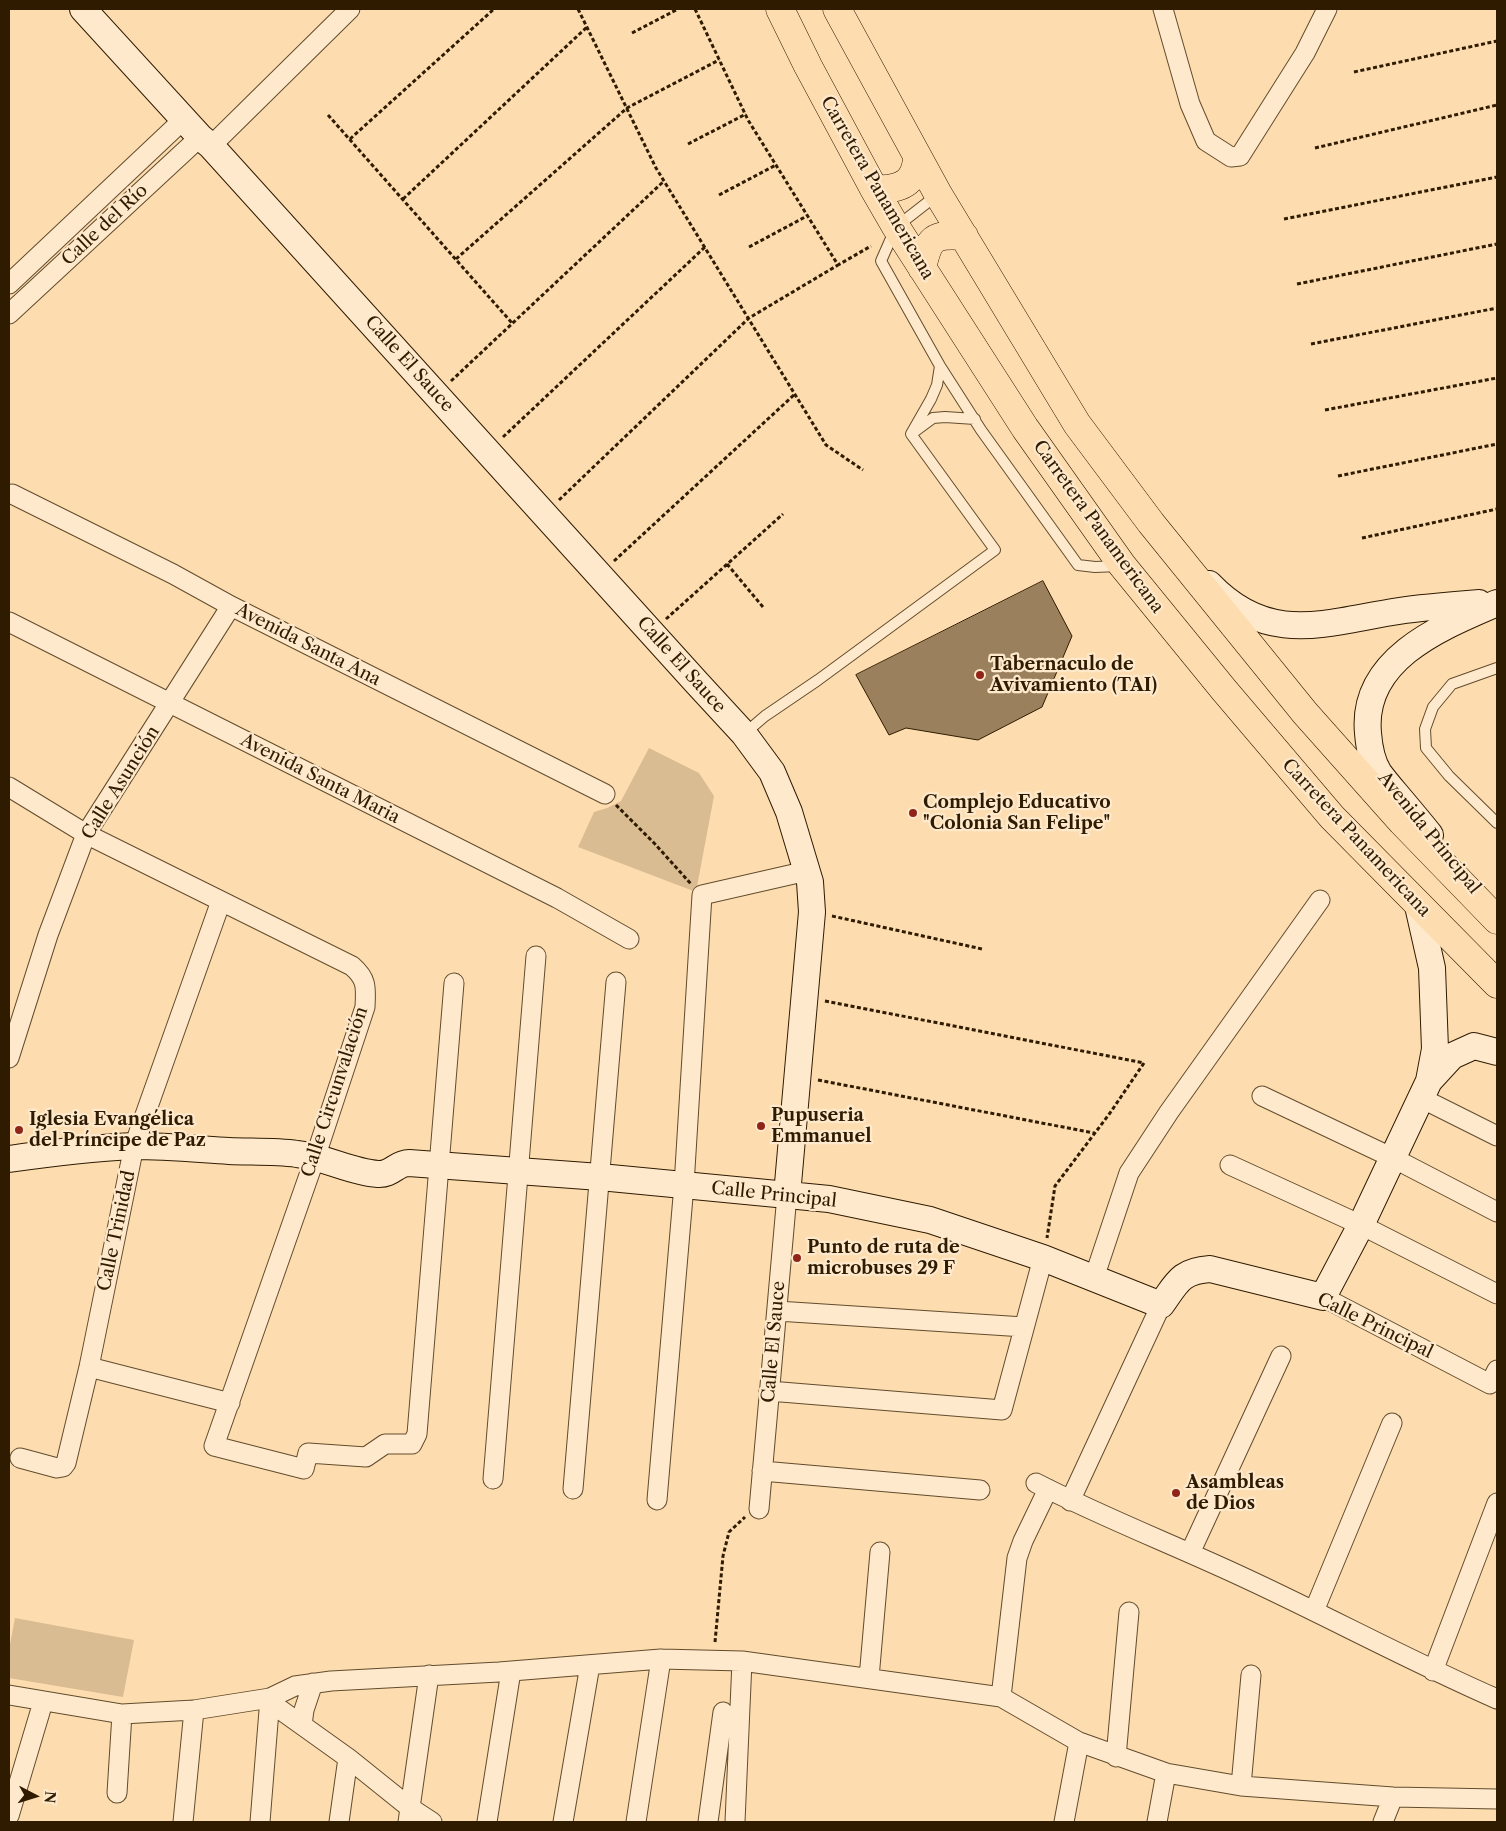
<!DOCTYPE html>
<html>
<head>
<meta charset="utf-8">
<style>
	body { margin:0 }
	#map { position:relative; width:1506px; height:1831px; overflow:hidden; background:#fdddb0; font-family:"Libre Caslon Text",serif }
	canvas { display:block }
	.frame { position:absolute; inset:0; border:10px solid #2f1b00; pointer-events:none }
	.north { position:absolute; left:10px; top:1771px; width:50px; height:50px; -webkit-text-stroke:4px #fee9cc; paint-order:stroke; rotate:95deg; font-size:14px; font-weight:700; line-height:20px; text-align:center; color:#2f1b00 }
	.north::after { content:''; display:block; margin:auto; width:18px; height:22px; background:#2f1b00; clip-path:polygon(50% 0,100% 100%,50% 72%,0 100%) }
</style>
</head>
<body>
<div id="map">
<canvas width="1506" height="1831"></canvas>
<div class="frame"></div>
<div class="north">N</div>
</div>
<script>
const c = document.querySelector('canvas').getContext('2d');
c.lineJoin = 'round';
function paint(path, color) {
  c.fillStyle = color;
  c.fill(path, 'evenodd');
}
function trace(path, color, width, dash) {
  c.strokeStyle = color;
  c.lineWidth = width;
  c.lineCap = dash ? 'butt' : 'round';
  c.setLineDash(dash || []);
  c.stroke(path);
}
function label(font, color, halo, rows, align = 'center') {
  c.font = font + ' "Libre Caslon Text",serif';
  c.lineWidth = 4.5;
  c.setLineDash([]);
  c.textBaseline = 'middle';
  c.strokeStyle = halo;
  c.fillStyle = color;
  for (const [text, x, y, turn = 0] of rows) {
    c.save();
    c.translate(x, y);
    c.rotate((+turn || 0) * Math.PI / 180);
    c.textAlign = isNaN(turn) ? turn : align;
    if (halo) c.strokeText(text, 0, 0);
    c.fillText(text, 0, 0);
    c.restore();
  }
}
paint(new Path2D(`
	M649 748 699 773 714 796 696 892 578 847 594 812 607 808 621 801Z
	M15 1618 134 1640 123 1697 9 1678V1650Z`), '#dabc92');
const building = new Path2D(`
	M1043 581 1072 636 1042 707 978 740 906 728 889 735 856 675Z`);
paint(building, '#9a805c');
trace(building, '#2f1b00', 1);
const lane = new Path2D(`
	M937 195 896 227 881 261 940 366 981 430 1078 565 1095 567 1119 566
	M914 432 933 418 945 417 975 419
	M911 434 931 399 937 385 940 366
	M1497 668 1452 684 1433 707 1425 729 1426 748 1449 776 1497 823
	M744 734 765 716 818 680 995 550 911 434`);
const street = new Path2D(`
	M1163 9 1190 104 1206 141 1231 157 1240 156 1305 53 1327 9
	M211 146 350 9
	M9 284 184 119
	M9 314 200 137
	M12 494 173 574 231 606 605 794
	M9 622 557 898 629 939
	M9 787 86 834 352 966C367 979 366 987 365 1007L315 1158 214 1446 304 1469 308 1453 366 1457 385 1444H412L417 1434 454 983
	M9 1058 48 935 86 834 231 606
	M1262 1096 1393 1158 1497 1212
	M1421 1098 1497 1136
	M1230 1165 1361 1225 1497 1294
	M1094 1278 1129 1173 1169 1112 1320 900
	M1323 1297 1490 1384 1497 1370
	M777 1311 1024 1327
	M89 1367 230 1403
	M769 1391 1002 1410 1043 1258
	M20 1458 57 1468 63 1467 66 1463 89 1367 134 1146 221 901
	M762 1471 980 1490
	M493 1479 536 956
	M1036 1483C1104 1518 1177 1546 1247 1579 1331 1618 1412 1662 1497 1699
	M573 1489 616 982
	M657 1500 684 1185 702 895 807 871
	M1070 1501 1161 1305
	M759 1509 787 1195
	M1190 1553 1281 1356
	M1314 1611 1392 1423
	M1433 1671 1497 1503
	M869 1678 880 1552
	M9 1695 122 1714 194 1710 270 1698 278 1708 348 1758 409 1807 432 1822
	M1001 1697 1017 1558 1023 1541 1048 1489
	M302 1725 304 1710 313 1683
	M1116 1757 1129 1612
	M1241 1786 1251 1675
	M117 1793 122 1714
	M9 1816 43 1702
	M183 1822 194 1710
	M260 1822 270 1698 295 1686 331 1681 499 1672 661 1659 742 1661 1001 1697 1079 1742 1166 1773 1241 1786 1393 1797 1497 1799
	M339 1822 348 1758
	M408 1822 429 1675
	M487 1822 511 1671
	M563 1822 590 1665
	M636 1822 661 1659
	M708 1822 723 1712
	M735 1822 742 1661
	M1064 1822 1079 1742
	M1157 1822 1166 1773
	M1383 1822 1393 1797`);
const secondary = new Path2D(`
	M83 9 200 137 211 146 697 683 744 734 772 772 789 812 810 882 812 912 787 1195
	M1209 584C1269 647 1326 622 1399 611 1425 607 1453 605 1479 603
	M1430 835C1419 821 1407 807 1396 794 1390 787 1384 780 1379 773 1372 762 1369 746 1368 733 1361 659 1441 627 1497 603
	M1418 906 1432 968 1435 1049 1429 1081
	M9 1159C50 1153 92 1148 134 1146 165 1146 197 1149 229 1151 251 1152 275 1151 297 1154 325 1157 350 1172 378 1174 392 1175 396 1163 409 1163L600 1177 829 1199 930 1220 1043 1258 1161 1305C1177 1283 1180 1271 1210 1269L1323 1297 1361 1225 1429 1081 1452 1056 1474 1046 1497 1052`);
const highway = new Path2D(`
	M780 9 808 66 874 189 896 227 1025 428 1122 565 1224 690 1332 817 1497 984
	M837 9 938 194 1077 424 1151 523 1305 713 1402 822 1497 920
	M874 189C887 190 907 188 913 174 916 169 916 163 918 158
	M922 268C929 238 932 234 964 236`);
trace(lane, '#624c2c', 12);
trace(street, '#624c2c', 21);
trace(secondary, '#2f1b00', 28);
trace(highway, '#2f1b00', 29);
trace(new Path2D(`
	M578 9 656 168 826 445 863 470
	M695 9 748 120 838 265 871 246
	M632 33 678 9
	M1354 72 1497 41
	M328 115 512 323
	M350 139 494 9
	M688 144 746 114
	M1315 148 1497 105
	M719 195 776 165
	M403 199 587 27
	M1284 219 1497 177
	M749 247 807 216
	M456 259 627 108 719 60
	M1297 284 1497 244
	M1311 344 1497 308
	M451 381 664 181
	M1325 410 1497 378
	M503 437 705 247
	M1338 476 1497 444
	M559 500 749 318 838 265
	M1362 538 1497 509
	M614 561 795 394
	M727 564 763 607
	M666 619 783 514
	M616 805 655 844 691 884
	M832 916 982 949
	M825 1001 1144 1063 1110 1113 1055 1186 1047 1238
	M818 1080 1094 1133
	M715 1642 723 1556 729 1532 745 1517`), '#2f1b00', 3, [4, 2.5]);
trace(lane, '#fee9cc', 10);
trace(street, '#fee9cc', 19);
trace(secondary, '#fee9cc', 26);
trace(highway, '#fdddb0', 28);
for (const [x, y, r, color] of [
	[980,675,5,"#8f2418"],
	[913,813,5,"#8f2418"],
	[761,1126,5,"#8f2418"],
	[19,1130,5,"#8f2418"],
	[797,1258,5,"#8f2418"],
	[1176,1493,5,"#8f2418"]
]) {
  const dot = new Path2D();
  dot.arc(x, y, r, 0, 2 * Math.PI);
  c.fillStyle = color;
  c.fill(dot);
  trace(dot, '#fee9cc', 2);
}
label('18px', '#2f1b00', '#fee9cc', [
	["Carretera Panamericana",877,188,60],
	["Calle del Río",105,225,-43],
	["Calle El Sauce",409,364,48],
	["Carretera Panamericana",1098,527,54],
	["Avenida Santa Ana",308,645,27],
	["Calle El Sauce",681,665,48],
	["Avenida Santa Maria",320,779,27],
	["Calle Asunción",121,783,-58],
	["Avenida Principal",1429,833,51],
	["Carretera Panamericana",1356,838,47],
	["Calle Circunvalación",335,1092,-72],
	["Calle Principal",774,1195,6],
	["Calle Trinidad",117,1231,-78],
	["Calle Principal",1375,1326,26],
	["Calle El Sauce",774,1342,-85]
]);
label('bold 18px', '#2f1b00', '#fee9cc', [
	["Tabernaculo de",990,665],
	["Avivamiento (TAI)",990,686],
	["Complejo Educativo",923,803],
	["\"Colonia San Felipe\"",923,824],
	["Pupuseria",771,1116],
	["Emmanuel",771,1137],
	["Iglesia Evangélica",29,1120],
	["del Príncipe de Paz",29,1141],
	["Punto de ruta de",807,1248],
	["microbuses 29 F",807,1269],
	["Asambleas",1186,1483],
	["de Dios",1186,1504]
], 'left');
</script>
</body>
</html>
